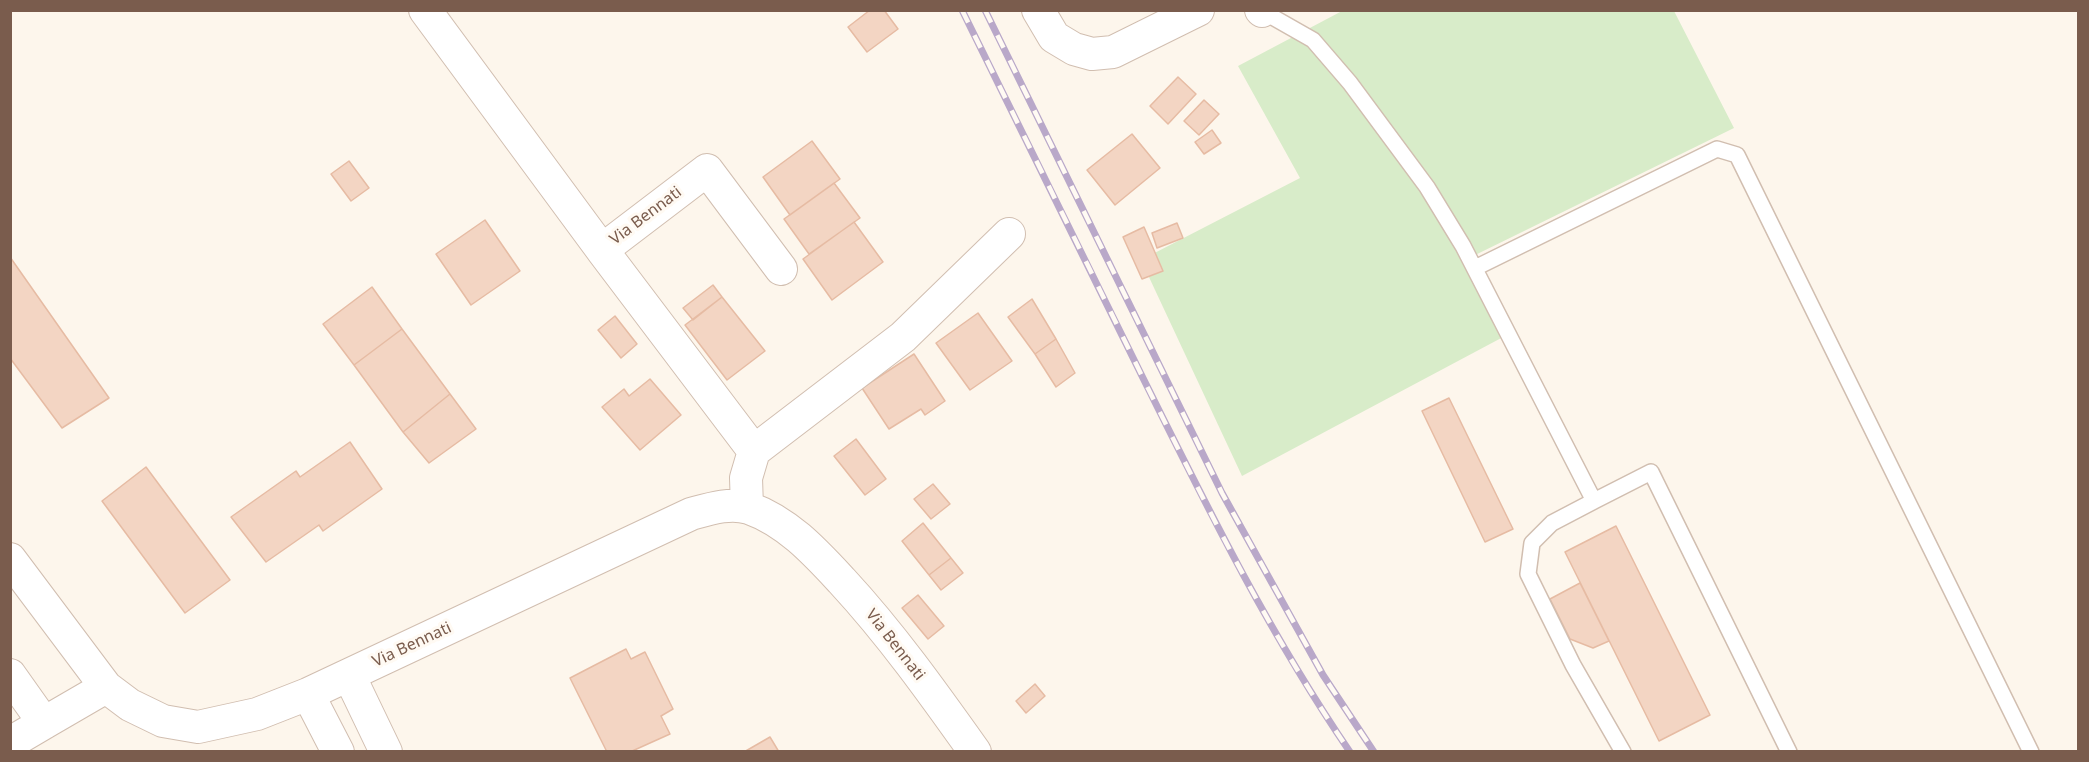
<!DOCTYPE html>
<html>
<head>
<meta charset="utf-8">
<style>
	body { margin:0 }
	#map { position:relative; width:2089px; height:762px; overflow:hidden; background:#fdf6ec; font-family:"Noto Sans",sans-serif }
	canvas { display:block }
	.frame { position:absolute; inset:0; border:12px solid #7a5c4d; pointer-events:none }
</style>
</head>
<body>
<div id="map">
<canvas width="2089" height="762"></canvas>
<div class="frame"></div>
</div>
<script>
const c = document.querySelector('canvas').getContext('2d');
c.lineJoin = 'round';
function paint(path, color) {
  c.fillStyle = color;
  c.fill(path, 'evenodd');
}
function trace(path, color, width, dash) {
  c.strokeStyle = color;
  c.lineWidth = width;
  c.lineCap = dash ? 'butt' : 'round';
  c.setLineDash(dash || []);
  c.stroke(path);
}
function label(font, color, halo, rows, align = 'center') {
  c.font = font + ' "Noto Sans",sans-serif';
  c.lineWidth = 6;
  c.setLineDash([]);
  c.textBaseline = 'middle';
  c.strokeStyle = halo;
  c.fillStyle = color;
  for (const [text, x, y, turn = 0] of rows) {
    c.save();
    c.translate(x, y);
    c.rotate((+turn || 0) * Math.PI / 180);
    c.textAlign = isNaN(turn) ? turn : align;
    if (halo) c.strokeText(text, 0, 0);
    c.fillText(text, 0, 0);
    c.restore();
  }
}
paint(new Path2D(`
	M1342 11H1674L1734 128 1465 260 1505 336 1242 476 1141 260 1300 178 1238 66Z`), '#d8ecc9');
const building = new Path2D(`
	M870 10H884L898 29 867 52 848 27Z
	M1178 77 1196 94 1168 124 1150 106Z
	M1204 100 1219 114 1199 135 1184 121Z
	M1212 130 1221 143 1204 154 1195 142Z
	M1132 134 1160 168 1115 205 1087 170Z
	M812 141 840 179 790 215 763 177Z
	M349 161 369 188 351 201 331 174Z
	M834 183 860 218 809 254 784 219Z
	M485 220 520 271 471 305 436 254Z
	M854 222 883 262 832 300 803 259Z
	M1177 223 1183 238 1157 248 1152 233Z
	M1144 227 1163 271 1142 279 1123 237Z
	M10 257 109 398 62 428 10 358Z
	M713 285 722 297 693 320 683 308Z
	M372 287 402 329 354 365 323 324Z
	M722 297 765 351 727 380 685 325Z
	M1032 299 1056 339 1035 354 1008 317Z
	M978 313 1012 361 970 390 936 343Z
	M615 316 637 344 621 358 598 330Z
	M402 329 450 394 403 432 354 365Z
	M1056 339 1075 373 1056 387 1035 354Z
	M914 354 945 401 925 415 921 409 889 429 862 388Z
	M650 379 681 415 640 450 602 407 624 389 629 396Z
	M450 394 476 429 429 463 403 432Z
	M1449 398 1513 529 1485 542 1422 411Z
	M856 439 886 479 865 495 834 456Z
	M350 442 382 489 323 531 319 525 266 562 231 517 296 471 300 477Z
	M146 467 230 580 185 613 102 501Z
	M933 484 950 504 931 519 914 499Z
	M923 523 951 558 929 575 902 541Z
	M1616 526 1710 715 1659 741 1565 552Z
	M951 558 963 573 941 590 929 575Z
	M1580 583 1609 641 1593 648 1570 639 1550 599Z
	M918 595 944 626 928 639 902 608Z
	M626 649 631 659 645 652 673 709 661 716 670 734 630 752H607L570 678Z
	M1035 684 1045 696 1026 713 1016 701Z
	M770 737 779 752H744Z`);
paint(building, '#f3d5c3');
trace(building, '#e6bba3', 1.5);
const service = new Path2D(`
	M1262 11 1313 40 1350 83 1427 187 1463 246 1594 501 1651 472 1789 752
	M1475 268 1717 149 1737 155 2031 752
	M1594 501 1552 523 1532 543 1528 574 1573 665 1623 752`);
const minor = new Path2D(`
	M425 10 602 250
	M1038 10 1054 37 1074 49 1092 54 1113 52 1198 10
	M1261 10 1262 11
	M754 451 903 337 1009 234
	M747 507 746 478 754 451 602 250 707 170 781 269
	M10 559 106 687 130 705 163 721 198 727 257 714 308 694 691 514C709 509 730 502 749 508 788 522 815 552 842 581 891 634 933 693 975 752
	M10 675 44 723 10 743
	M349 675 386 752
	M308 694 338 752
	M44 723 106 687`);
trace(service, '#d1beb0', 18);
trace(minor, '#d1beb0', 34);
trace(service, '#fff', 15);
trace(minor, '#fff', 32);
const rail = new Path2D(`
	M962 10C1022 132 1082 253 1141 374 1205 503 1268 632 1350 752
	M985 10 1222 493 1323 675 1374 752`);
trace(rail, '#b9a8c9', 7);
trace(rail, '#fffaf3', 4.5, [14]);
label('16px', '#7a5c4d', '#fffaf3', [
	["Via Bennati",646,216,-37],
	["Via Bennati",412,645,-25],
	["Via Bennati",895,645,52]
]);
</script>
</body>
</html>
